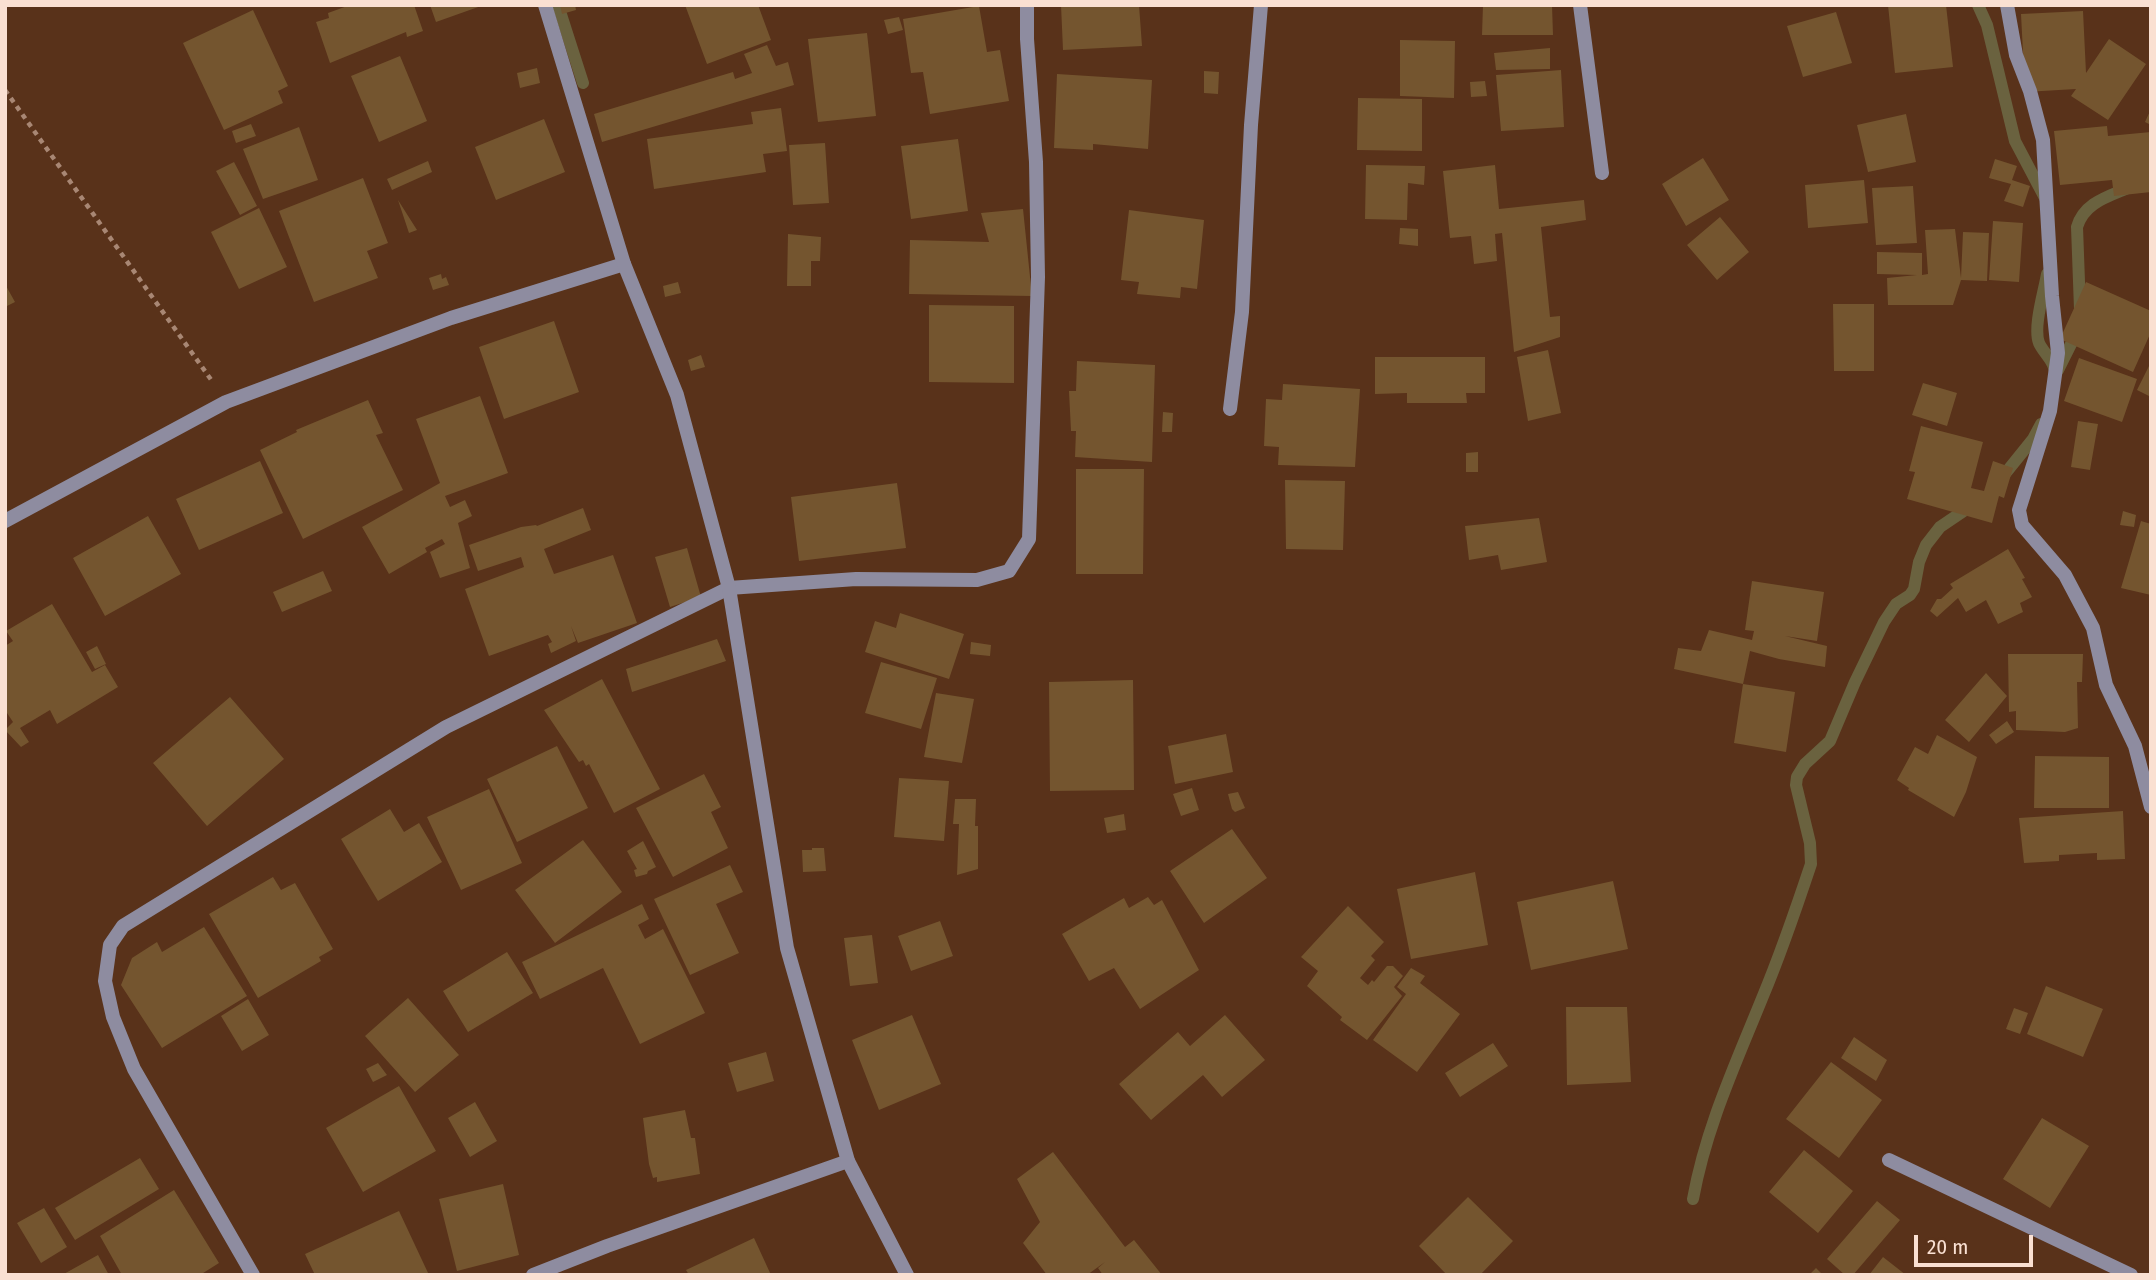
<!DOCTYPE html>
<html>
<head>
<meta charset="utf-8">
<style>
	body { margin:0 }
	#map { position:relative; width:2156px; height:1280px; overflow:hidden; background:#59321a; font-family:"Fira Sans Condensed",sans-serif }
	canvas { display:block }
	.frame { position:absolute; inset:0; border:7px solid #fae0d2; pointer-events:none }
	.scale { position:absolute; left:1914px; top:1235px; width:119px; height:32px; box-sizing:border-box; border:4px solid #fae0d2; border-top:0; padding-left:9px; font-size:21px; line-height:24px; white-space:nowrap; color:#fae0d2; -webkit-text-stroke:5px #59321a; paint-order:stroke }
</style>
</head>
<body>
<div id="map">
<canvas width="2156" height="1280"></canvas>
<div class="frame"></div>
<div class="scale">20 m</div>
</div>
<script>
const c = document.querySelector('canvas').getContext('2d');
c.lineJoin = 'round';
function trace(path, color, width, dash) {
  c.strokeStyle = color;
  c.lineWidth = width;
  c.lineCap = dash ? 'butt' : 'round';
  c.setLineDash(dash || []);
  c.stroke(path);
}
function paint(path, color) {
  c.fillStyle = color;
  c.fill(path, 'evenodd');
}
trace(new Path2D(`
	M558 5 583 83
	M1978 5 1987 25 2015 141 2045 198
	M2047 274C2044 292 2033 327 2039 343 2044 354 2055 361 2055 373
	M2080 309 2077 227C2084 203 2107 197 2128 188
	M2058 370 2078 330
	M2000 480 2033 439 2041 424
	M1693 1199C1706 1127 1736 1063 1763 996 1781 953 1796 909 1811 864L1810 843 1796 785 1797 777 1805 764 1830 741 1855 682 1884 622 1896 604 1910 595 1914 589 1919 562 1926 545 1940 527 1971 506`), '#6a623f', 12);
paint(new Path2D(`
	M350 5H414L423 31 407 37 406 32 330 63 316 22 329 18 328 13Z
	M430 5H481V6L436 22Z
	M560 5H575L576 10 562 14Z
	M685 5H758L771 40 707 64Z
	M1061 5H1139L1142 46 1063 50Z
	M1483 5H1552L1553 35H1482Z
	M1888 5H1946L1953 67 1895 73Z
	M979 6 987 52 1000 50 1009 101 930 114 923 72 911 73 903 19Z
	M253 10 288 86 278 91 283 103 224 130 183 43Z
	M2083 11 2086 73 2109 39 2146 64 2108 120 2071 96 2076 89 2025 92 2021 14Z
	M1836 12 1852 63 1803 77 1787 26Z
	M899 17 903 30 888 34 884 20Z
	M867 33 876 116 818 122 808 39Z
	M1400 40 1455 41 1454 98 1400 96Z
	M767 45 776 66 788 62 794 85 602 142 594 114 733 72 735 79 752 73 744 54Z
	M1550 48V69L1496 70 1494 53Z
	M400 56 427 121 379 142 351 76Z
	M537 68 540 83 520 88 517 73Z
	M1561 70 1564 127 1501 131 1496 75Z
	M1204 71 1219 72 1218 94 1204 93Z
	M1057 74 1152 80 1148 149 1093 144V150L1054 148Z
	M1485 81 1487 96 1471 97 1470 82Z
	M1358 98 1422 99V151L1357 150Z
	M781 108 787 151 763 154 766 172 654 189 647 139 753 124 751 112Z
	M2151 109V125L2145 122Z
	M1906 114 1916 162 1868 172 1857 125Z
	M544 119 565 172 496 200 475 147Z
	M251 124 256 136 236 143 232 131Z
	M2107 126 2108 136 2151 132V192L2114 196 2112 180 2060 185 2054 131Z
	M299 127 318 180 263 199 243 149Z
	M958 139 968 211 911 219 901 146Z
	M825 143 829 203 793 205 789 145Z
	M1703 158 1729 200 1686 226 1662 184Z
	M1995 159 2017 166 2012 180 2030 186 2023 207 2004 201 2011 184 1989 178Z
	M428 161 432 172 392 190 387 179Z
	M234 162 257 206 240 215 216 171Z
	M1366 165 1425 166 1424 185 1408 183 1407 220 1365 219Z
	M1495 165 1499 209 1584 200 1586 220 1541 227 1550 317 1560 316V337L1514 352 1502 233 1495 234 1497 261 1474 264 1471 236 1450 238 1443 171Z
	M363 178 388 243 367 251 378 278 314 302 279 211Z
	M1864 180 1868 223 1808 228 1805 185Z
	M1913 186 1917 243 1876 245 1872 188Z
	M398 200 417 230 409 233Z
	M259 208 287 267 239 289 211 232Z
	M1023 209 1032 296 909 294 910 240 989 242 981 213Z
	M1129 210 1204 220 1197 289 1181 287 1180 298 1137 294 1139 282 1121 280Z
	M1720 217 1749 252 1717 280 1687 245Z
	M1993 221 2023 223 2019 282 1989 280Z
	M1400 228 1418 229V246L1399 244Z
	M1955 229 1961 278 1963 232 1989 233 1987 281 1961 280 1953 305H1888L1887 278 1917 275 1877 274V252L1922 253V275L1928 274 1925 230Z
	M788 234 821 237 820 261H811V286H787Z
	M441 274 442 279 446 277 449 285 433 290 429 278Z
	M678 282 681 293 665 297 663 286Z
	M2086 282 2151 311V332L2133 372 2060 339Z
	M5 284 15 302 5 307Z
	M1833 304H1874V371H1834Z
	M929 305 1014 306V383L929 382Z
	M554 321 579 392 504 419 479 347Z
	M1548 350 1561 413 1528 421 1517 357Z
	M701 355 705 367 691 371 688 360Z
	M1375 357H1485V393H1466L1467 403H1407V393L1375 394Z
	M2079 358 2137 379 2122 422 2064 401Z
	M1077 361 1155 365 1152 462 1075 457 1076 431H1071L1069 391H1076Z
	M2151 362V397L2137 390Z
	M1923 383 1957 393 1947 426 1912 415Z
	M1283 384 1360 389 1355 467 1278 465 1279 447 1264 446 1266 399 1282 400Z
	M480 396 508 473 445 496 450 507 465 500 472 516 458 523 470 568 440 578 430 552 445 544 442 539 425 548 427 552 389 574 362 527 440 483 416 419Z
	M368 400 383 433 376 435 403 490 303 539 260 450 297 432 296 430Z
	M1163 412 1173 413 1172 432H1162Z
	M2078 421 2098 424 2090 470 2071 467Z
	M1921 426 1983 442 1971 488 1984 491 1993 461 2013 468 2004 498 1999 496 1992 523 1907 499 1915 472 1909 471Z
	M1478 452V472H1466V453Z
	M260 461 283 513 199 550 176 499Z
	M1076 469H1144L1143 574H1076Z
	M1285 480 1345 481 1343 550 1286 549Z
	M897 483 906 548 799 561 791 497Z
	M583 508 591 530 544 549 554 574 613 555 637 623 578 643 571 626 576 641 551 653 548 644 552 642 548 635 489 656 465 589 524 567 521 557 478 571 469 545 521 527 536 525 537 526Z
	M2123 511 2136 515 2134 527 2120 525Z
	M148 516 181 574 105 616 73 558Z
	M1539 518 1547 562 1501 570 1498 555 1469 560 1465 526Z
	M2141 521 2151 524V595L2121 588Z
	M687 548 701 597 670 607 655 557Z
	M2008 549 2025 578 2022 579 2032 597 2020 603 2023 612 1998 624 1986 600 1966 612 1958 598 1937 617 1930 611 1937 599H1941L1953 588 1950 584Z
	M323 571 332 591 282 612 273 592Z
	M1752 581 1824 592 1817 641 1785 636 1827 646 1825 667 1779 659 1750 651 1743 684 1674 669 1678 648 1701 651 1709 630 1752 640 1754 631 1745 630Z
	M52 604 92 672 105 665 118 687 57 724 50 710 20 728 29 742 21 747 5 730 13 722 5 710V646L13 641 6 631Z
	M900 613 964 634 949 679 865 652 875 621 896 628Z
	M717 639 726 661 632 692 626 669Z
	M971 642 991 645 990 656 970 654Z
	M97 646 106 664 95 669 86 652Z
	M2008 654H2083L2082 682H2077L2078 728 2065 732 2016 730V711L2009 712Z
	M881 662 937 678 921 729 865 713Z
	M1986 673 2007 696 1969 742 1945 720Z
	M602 679 660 789 614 813 589 764 586 766 583 760 579 762 544 710Z
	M1133 680 1134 790 1050 791 1049 682Z
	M1743 684 1795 692 1786 752 1734 743Z
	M936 693 974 699 962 763 924 757Z
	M230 697 284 759 207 826 153 763Z
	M2007 721 2014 732 1996 744 1989 735Z
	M1226 734 1233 772 1175 784 1168 746Z
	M1937 735 1977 757 1966 792 1954 817 1908 790 1909 788 1897 780 1915 747 1928 754Z
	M557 746 588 808 517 842 487 779Z
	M2035 756 2109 757V808H2034Z
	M704 774 721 807 711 812 728 848 673 877 636 808Z
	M899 778 949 781 944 841 894 837Z
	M1192 788 1199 810 1181 816 1173 794Z
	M489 789 522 863 461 890 427 817Z
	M1238 792 1245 808 1235 812 1232 809 1228 794Z
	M955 799H976L975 826H978V869L957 875 959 824H953Z
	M390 809 404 832 419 823 442 862 378 901 341 839Z
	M2123 811 2125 859 2097 860V853L2059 855V861L2024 863 2019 818Z
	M1124 814 1126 830 1107 833 1104 818Z
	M1232 829 1267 878 1204 923 1170 871Z
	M583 840 622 892 555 943 515 890Z
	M643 841 656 867 648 871 647 874 636 877 634 870 637 869 627 851Z
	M812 848H824L826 871 803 872 802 850H812Z
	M730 865 743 892 716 904 739 953 690 975 654 899Z
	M1475 872 1488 945 1411 959 1397 889Z
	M273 877 281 890 295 883 333 949 319 957 321 961 258 998 209 914Z
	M1613 881 1628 949 1531 970 1517 902Z
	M1148 897 1154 905 1162 900 1199 970 1140 1009 1114 968 1089 981 1062 934 1124 898 1129 908Z
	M642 904 649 919 638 925 645 939 663 929 705 1013 640 1044 603 968 540 999 522 962Z
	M1348 906 1384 942 1371 956 1375 960 1360 978 1368 985 1372 980 1374 982 1387 966H1393L1403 976 1394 987 1402 996 1367 1040 1340 1020 1342 1017 1307 986 1318 971 1301 957Z
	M940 921 953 956 911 971 898 936Z
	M204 927 247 996 162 1048 121 985 132 958 157 942 162 952Z
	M872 935 878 983 850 986 844 938Z
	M507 952 533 993 468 1032 443 991Z
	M1411 968 1425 976 1420 983 1460 1014 1417 1072 1373 1040 1406 994 1397 987Z
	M2046 986 2103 1009 2083 1057 2027 1034Z
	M408 998 459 1055 415 1092 365 1036Z
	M248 999 269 1035 242 1051 221 1016Z
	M1566 1007H1627L1631 1082 1567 1085Z
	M2014 1008 2028 1013 2020 1034 2006 1029Z
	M912 1015 941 1084 879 1110 852 1040Z
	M1225 1015 1265 1060 1222 1097 1203 1075 1151 1120 1119 1084 1178 1032 1190 1046Z
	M1854 1037 1887 1060 1876 1081 1841 1058Z
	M1493 1043 1508 1066 1460 1097 1445 1073Z
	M766 1052 774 1081 737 1092 728 1063Z
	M1831 1062 1882 1100 1839 1158 1786 1119Z
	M378 1063 387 1075 373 1082 366 1069Z
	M399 1086 436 1151 363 1192 326 1128Z
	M475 1102 497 1141 470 1157 448 1118Z
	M685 1110 691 1138H695L700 1174 657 1182V1177L653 1178 649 1164 643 1118Z
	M2042 1118 2089 1146 2050 1208 2003 1179Z
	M1804 1150 1853 1191 1818 1233 1769 1192Z
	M1053 1152 1125 1247 1134 1240 1162 1275H1103L1098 1268 1105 1262 1087 1275H1047L1023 1243 1040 1222 1017 1179Z
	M140 1158 159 1189 75 1240 55 1208Z
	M503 1184 519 1255 457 1271 439 1199Z
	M174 1190 219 1263 200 1275H122L100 1236Z
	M1468 1197 1513 1241 1480 1275H1447L1419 1246Z
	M1877 1201 1900 1220 1853 1275H1845L1827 1259Z
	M44 1208 67 1247 41 1263 17 1223Z
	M399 1211 429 1275H315L305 1254Z
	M754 1238 771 1275H689L686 1270Z
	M98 1255 109 1275H62Z
	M1883 1257 1906 1275H1869Z
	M1816 1268 1823 1275H1809Z`), '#74552f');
trace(new Path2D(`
	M5 90 212 381`), '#a88774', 4.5, [5, 5]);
trace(new Path2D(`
	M1580 5 1602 173
	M2007 5 2016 55 2030 91 2043 140 2052 296 2058 353 2050 411 2019 510 2022 525 2065 575 2093 628 2106 685 2135 746 2151 807
	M1230 409 1242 312 1251 125 1261 5
	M5 521 226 402 451 318 624 264
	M1889 1160 2131 1275
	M253 1275 134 1069 113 1017 105 981 110 945 123 926 446 727 729 588 856 579 977 580 1009 571 1029 539 1038 277 1036 162 1027 39V5
	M533 1275 607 1246 848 1161`), '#8e8ca0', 14);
trace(new Path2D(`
	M545 5 624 264 677 395 729 588 787 948 848 1161 907 1275`), '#8e8ca0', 14);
</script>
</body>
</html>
